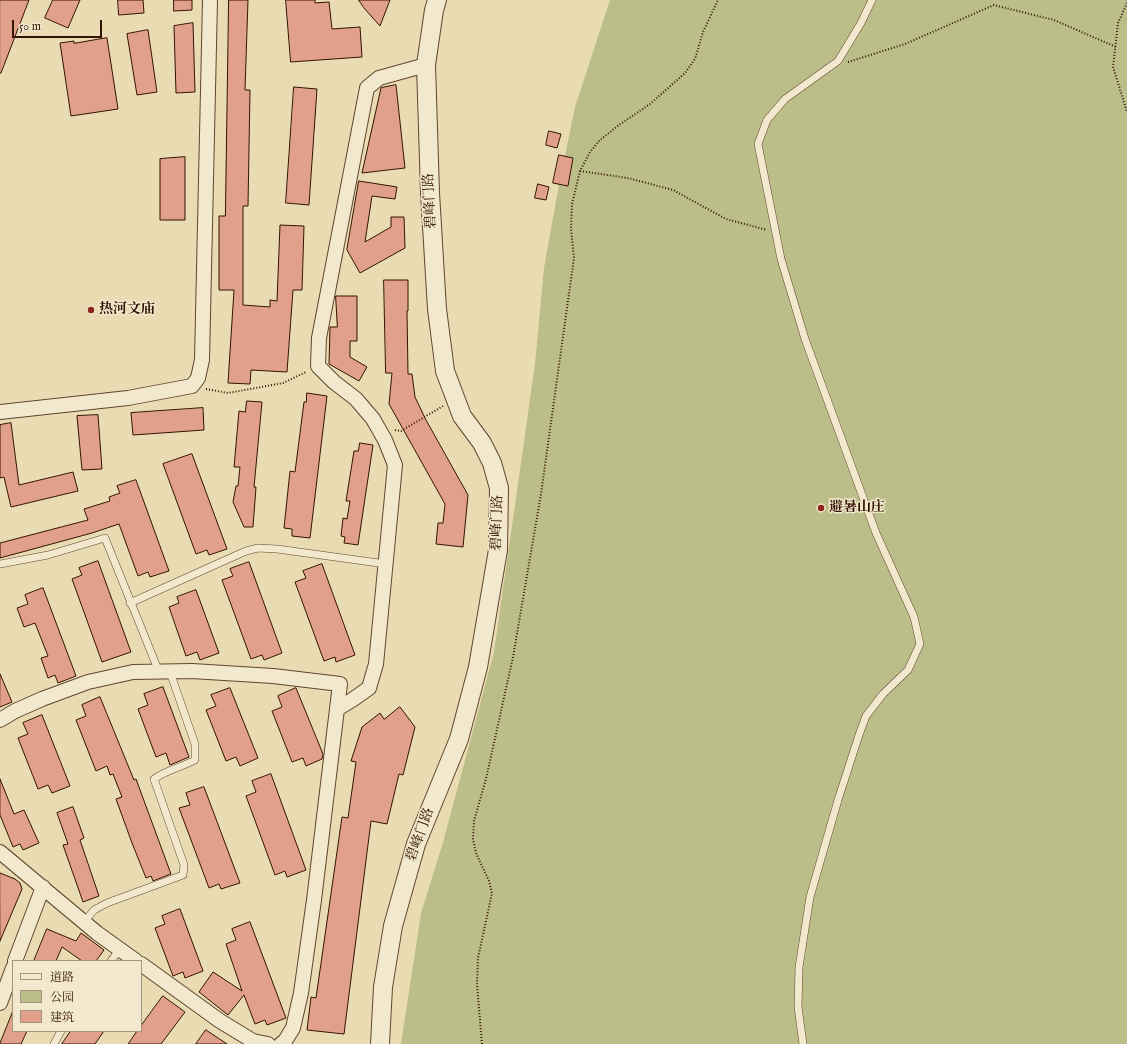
<!DOCTYPE html>
<html>
<head>
<meta charset="utf-8">
<style>
	body { margin:0 }
	#map { position:relative; width:1127px; height:1044px; overflow:hidden; background:#e9dbb2; font-family:"IM FELL English","Noto Serif SC",serif }
	canvas { display:block }
	.legend { position:absolute; left:12px; top:960px; width:130px; height:72px; box-sizing:border-box; background:#f1e8cd; border:1px solid #a5937d; margin:0; padding:5px 7px; list-style:none; font-size:12px; color:#341304 }
	.legend li { display:flex; align-items:center; gap:8px; height:20px }
	.legend b { width:20px; border:1px solid #a5937d }
	.scale { position:absolute; left:12px; top:20px; width:90px; height:18px; box-sizing:border-box; border:2px solid #341304; border-top:0; padding-left:5px; font-size:12px; line-height:14px; white-space:nowrap; color:#341304; -webkit-text-stroke:3px #f1e8cd; paint-order:stroke }
</style>
</head>
<body>
<div id="map">
<canvas width="1127" height="1044"></canvas>
<ul class="legend">
<li><b style="height:5px;background:#f1e8cd"></b>道路</li>
<li><b style="height:11px;background:#bbbe89"></b>公园</li>
<li><b style="height:11px;background:#e1a089"></b>建筑</li>
</ul>
<div class="scale">50 m</div>
</div>
<script>
const c = document.querySelector('canvas').getContext('2d');
c.lineJoin = 'round';
function paint(path, color) {
  c.fillStyle = color;
  c.fill(path, 'evenodd');
}
function trace(path, color, width, dash) {
  c.strokeStyle = color;
  c.lineWidth = width;
  c.lineCap = dash ? 'butt' : 'round';
  c.setLineDash(dash || []);
  c.stroke(path);
}
function label(font, color, halo, rows, align = 'center') {
  c.font = font + ' "IM FELL English","Noto Serif SC",serif';
  c.lineWidth = 3;
  c.setLineDash([]);
  c.textBaseline = 'middle';
  c.strokeStyle = halo;
  c.fillStyle = color;
  for (const [text, x, y, turn = 0] of rows) {
    c.save();
    c.translate(x, y);
    c.rotate((+turn || 0) * Math.PI / 180);
    c.textAlign = isNaN(turn) ? turn : align;
    if (halo) c.strokeText(text, 0, 0);
    c.fillText(text, 0, 0);
    c.restore();
  }
}
paint(new Path2D(`
	M610 0H1127V1044H401L421 913 442 846 494 652 535 364 544 268 559 185 553 183 565 156 575 107Z`), '#bbbe89');
const building = new Path2D(`
	M0 0H29L1 73H0Z
	M53 0H80L68 28 45 18Z
	M118 0H143L144 13 119 15Z
	M174 0H192V10L174 11Z
	M229 0H248L245 90H250L248 206H243V305L270 307V300L277 301 280 225 304 226 302 290H293L287 372 251 370 250 384 228 383 234 290H219V216H225Z
	M286 0H315V3L329 2 332 29 360 27 362 57 291 62Z
	M359 0H390L380 26 364 8Z
	M193 23 195 92 176 93 174 26Z
	M148 30 157 92 137 95 127 34Z
	M107 38 118 109 71 116 60 43 74 41V43Z
	M396 85 405 168 362 173 381 88Z
	M294 87 317 89 309 205 286 203Z
	M549 131 561 134 557 148 546 145Z
	M559 155 573 158 568 186 553 183Z
	M185 157V220H160V159Z
	M359 181 397 187 395 199 372 196 365 242 391 227V217H404L405 248 360 273 347 250Z
	M538 184 549 187 546 200 535 198Z
	M384 280H408V311H407L408 374H412L415 397 426 420 468 495 463 547 436 544 438 523H443L445 504 389 404 392 373H386Z
	M336 296H357V341H350V357L367 367 359 381 329 364 330 327H337Z
	M307 393 327 396 310 538 292 536V529L284 528 290 471 295 472 304 402H306Z
	M247 401 262 402 254 487H256L253 527H244L233 502 236 486H238L240 467H234L239 411 245 412Z
	M203 408 204 430 133 435 131 413Z
	M98 415 102 469 82 470 77 416Z
	M11 423 19 485 73 472 78 491 11 507 4 477 0 478V425Z
	M360 443 373 445 358 545 344 543 345 537 341 536 343 518 347 519 350 501H346L354 451H358Z
	M192 454 227 549 209 555 207 550 196 554 163 464Z
	M136 480 169 571 150 577 148 572 138 576 119 524 92 533 0 558V543L88 520 84 509 110 501 109 497 120 493 117 486Z
	M98 561 131 652 102 662 72 579 82 575 79 568Z
	M249 562 282 653 264 660 262 655 251 659 222 580 233 576 230 569Z
	M322 564 355 655 336 662 335 657 324 661 295 582 306 578 303 571Z
	M43 588 76 676 58 683 55 675 48 678 41 658 48 656 35 623 24 627 17 608 28 604 25 595Z
	M196 590 219 653 200 660 197 652 186 656 169 607 179 603 177 597Z
	M0 674 12 702 0 707Z
	M163 687 189 757 170 765 166 753 156 757 138 709 148 705 144 694Z
	M230 688 258 758 240 766 236 757 226 761 206 710 216 706 211 695Z
	M296 688 323 754 322 759 306 766 303 758 292 762 272 711 282 707 278 696Z
	M100 697 134 780 136 779 171 874 153 881 151 876 146 878 132 843 116 799 122 797 113 774 110 775 107 766 96 771 76 720 86 716 82 705Z
	M400 707 415 727 403 775 399 774 387 824 371 821 344 1034 307 1030 311 997 316 998 342 817 348 818 356 762 351 761 362 727 380 713 384 719Z
	M42 715 70 786 52 793 48 785 38 789 18 738 28 734 23 723Z
	M271 774 306 870 287 877 285 871 275 875 246 796 256 792 252 781Z
	M0 779 14 814 24 810 39 843 23 850 20 844 13 847 0 815Z
	M204 787 240 883 221 889 219 884 209 888 179 808 190 805 186 793Z
	M73 807 84 838 80 840 99 896 83 902 63 845 68 844 57 813Z
	M0 873 15 879 20 883 22 889 0 941Z
	M180 909 203 971 185 978 183 972 173 976 155 928 165 924 162 916Z
	M250 922 286 1018 267 1025 265 1020 255 1024 244 995 228 1015 199 992 213 972 242 991 226 944 236 940 232 929Z
	M47 929 76 941 81 933 104 950 96 961H82L62 947 56 961H34Z
	M163 996 185 1012 161 1044H128L137 1031H141V1026Z
	M13 1011V1031H27L21 1044H0Z
	M206 1030 227 1044H196Z
	M71 1031H104L95 1044H62Z`);
paint(building, '#e1a089');
trace(building, '#341304', 1);
const service = new Path2D(`
	M0 564 48 555 105 538 159 672
	M130 603 246 551 258 548 277 549 386 564
	M84 922 94 910 107 903 183 875 184 865 154 779C166 770 182 767 195 760V744L170 672
	M111 961 120 949
	M54 1044 61 1031
	M803 1044 798 1007 799 967 810 897 838 800 859 735 866 716 883 694 908 670 920 644 914 617 876 533 805 339 781 259 758 144 767 120 785 99 838 61 861 23 872 0`);
const minor = new Path2D(`
	M0 412 128 398 192 386 198 378 202 360 210 0
	M337 709 352 700 369 688 376 664 395 465 385 440 373 419 356 399 334 382 318 366 319 338 367 88 379 78 426 65
	M0 720 15 711 42 699 88 682 133 672 192 671 273 676 340 684 314 900 301 993 293 1028 285 1041 281 1044
	M0 852 97 933 136 961
	M15 961 43 887
	M141 964 220 1021 253 1041 268 1044
	M0 1003 13 968`);
const tertiary = new Path2D(`
	M380 1044 383 987 393 926 416 844 459 739 478 667 498 550 499 488 492 463 482 443 462 416 445 371 437 309 430 193 426 65 434 10 437 0`);
trace(service, '#614530', 8);
trace(minor, '#614530', 16);
trace(tertiary, '#614530', 20);
trace(new Path2D(`
	M1127 3 1118 23 1113 67 1127 112
	M848 62 905 44 994 5 1054 20 1116 47
	M580 171 628 178 673 190 726 219 767 230
	M206 389 228 393 283 383 306 372
	M395 430 401 431 443 406
	M482 1044 477 984 478 958 492 893 489 881 476 853 473 839 474 821 486 779 513 657 541 494 574 258 571 229 572 204 580 171 590 152 600 140 619 125 650 104 685 73 695 59 703 32 718 0`), '#341304', 2, [1, 2]);
trace(service, '#f1e8cd', 7);
trace(minor, '#f1e8cd', 14);
trace(tertiary, '#f1e8cd', 18);
for (const [x, y, r, color] of [
	[91,310,4,"#8f2418"],
	[821,508,4,"#8f2418"]
]) {
  const dot = new Path2D();
  dot.arc(x, y, r, 0, 2 * Math.PI);
  c.fillStyle = color;
  c.fill(dot);
  trace(dot, '#f1e8cd', 1.5);
}
label('14px', '#341304', '#f1e8cd', [
	["碧峰门路",431,201,-93],
	["碧峰门路",498,523,-88],
	["碧峰门路",421,835,-70]
]);
label('bold 14px', '#341304', '#f1e8cd', [
	["热河文庙",99,310],
	["避暑山庄",829,508]
], 'left');
</script>
</body>
</html>
